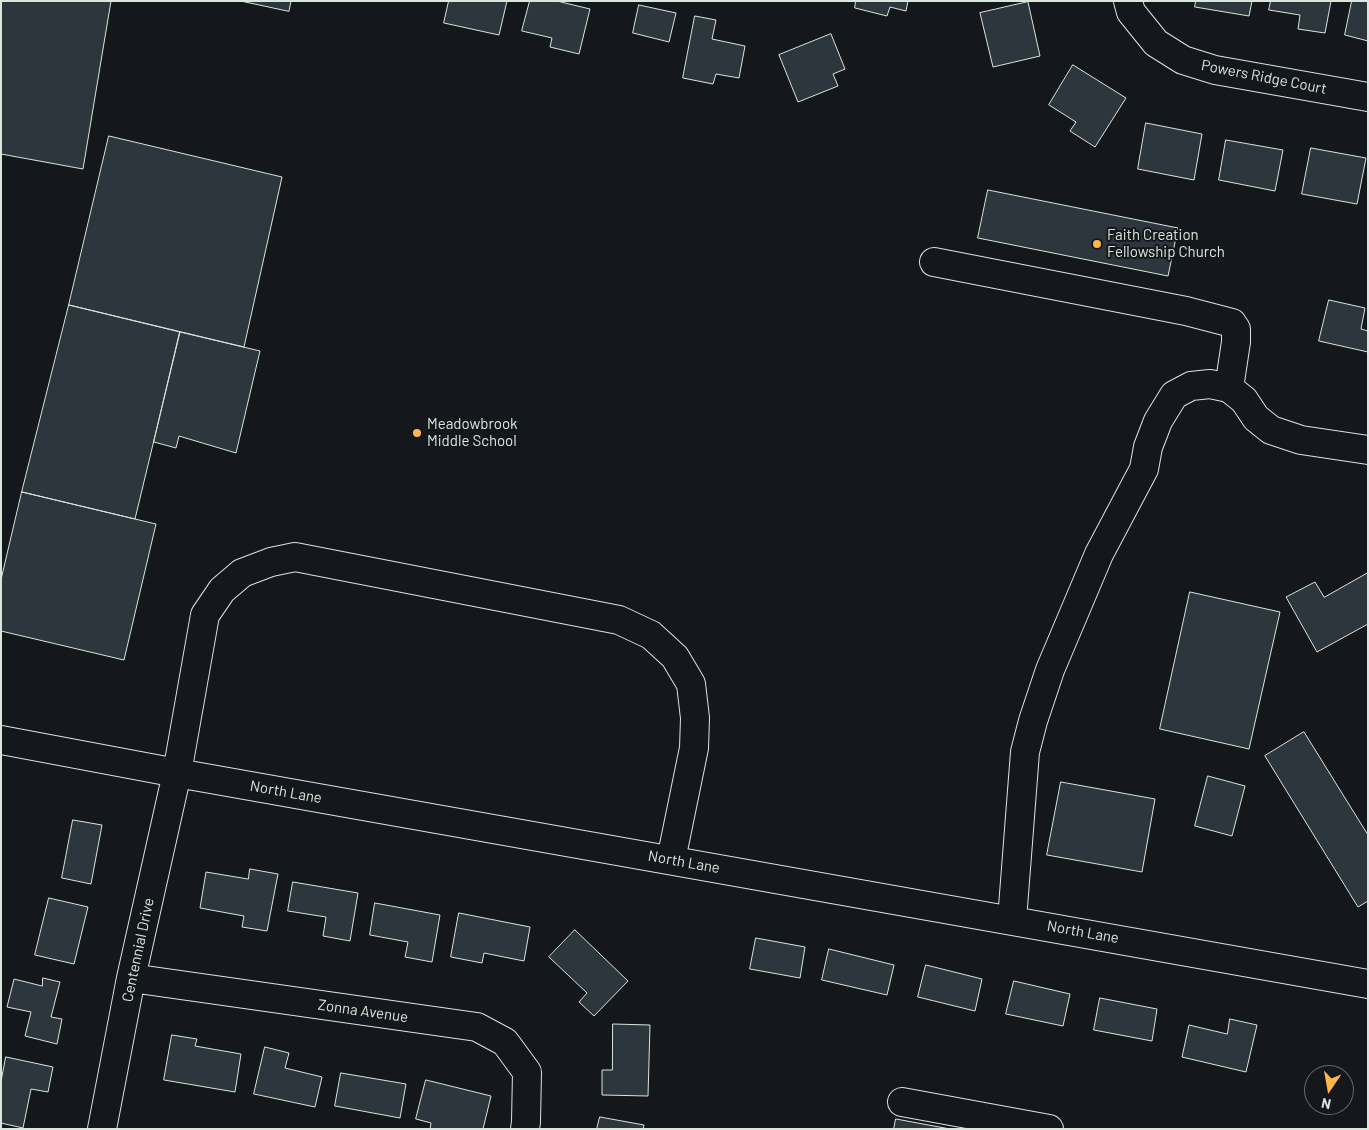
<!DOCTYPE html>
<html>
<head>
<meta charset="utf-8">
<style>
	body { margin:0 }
	#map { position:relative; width:1369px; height:1130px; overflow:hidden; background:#14181c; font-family:Barlow,sans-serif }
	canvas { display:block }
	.frame { position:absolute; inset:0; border:2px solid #d8e6dc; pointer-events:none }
	.north { position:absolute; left:1304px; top:1065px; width:50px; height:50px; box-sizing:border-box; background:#14181c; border:1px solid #626a69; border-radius:50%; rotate:192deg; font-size:14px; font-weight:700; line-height:20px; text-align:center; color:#d8e6dc }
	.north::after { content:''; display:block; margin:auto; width:18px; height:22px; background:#ffb74d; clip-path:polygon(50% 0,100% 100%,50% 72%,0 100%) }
</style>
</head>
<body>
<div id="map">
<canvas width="1369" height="1130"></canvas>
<div class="frame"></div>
<div class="north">N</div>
</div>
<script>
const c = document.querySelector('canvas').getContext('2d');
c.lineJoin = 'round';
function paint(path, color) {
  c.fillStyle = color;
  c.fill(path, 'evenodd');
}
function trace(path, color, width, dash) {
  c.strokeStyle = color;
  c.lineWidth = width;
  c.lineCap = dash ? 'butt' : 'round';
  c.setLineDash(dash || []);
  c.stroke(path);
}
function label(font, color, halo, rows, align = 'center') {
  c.font = font + ' Barlow,sans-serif';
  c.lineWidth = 4;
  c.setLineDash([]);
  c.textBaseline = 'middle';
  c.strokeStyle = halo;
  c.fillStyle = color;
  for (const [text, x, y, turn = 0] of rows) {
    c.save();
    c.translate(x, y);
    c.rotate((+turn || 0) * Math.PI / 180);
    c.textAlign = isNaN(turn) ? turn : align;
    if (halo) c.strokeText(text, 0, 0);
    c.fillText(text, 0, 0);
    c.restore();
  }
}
const building = new Path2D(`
	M1 1H111L83 169 1 154Z
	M241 1H291L289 11Z
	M449 1H507L499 35 444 23Z
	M530 1H557L590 9 579 54 550 47 552 38 522 31Z
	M856 1H908L906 11 890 7 887 16 855 8Z
	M1196 1H1252L1249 16 1195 7Z
	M1271 1H1331L1325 33 1298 29 1300 15 1269 10Z
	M1352 1H1368V41L1345 35Z
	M1028 2 1040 56 993 67 980 13Z
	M639 5 676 13 669 42 633 33Z
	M695 16 716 20 712 39 745 46 739 78 716 74 713 84 683 78Z
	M831 34 845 69 833 74 838 86 798 102 779 55Z
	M1073 65 1126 98 1095 147 1070 131 1076 122 1049 105Z
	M1146 123 1202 134 1194 180 1138 169Z
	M109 136 282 177 244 347 69 305Z
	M1226 140 1283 150 1275 191 1219 180Z
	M1311 148 1366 158 1357 204 1302 194Z
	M988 190 1178 228 1168 276 978 238Z
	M1329 300 1365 308 1361 329 1368 331V352L1319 341Z
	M69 305 180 332 135 519 22 492Z
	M180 332 260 351 236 453 179 436 176 448 154 442Z
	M22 492 156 524 124 660 1 631V580Z
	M1368 573V624L1317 652 1286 597 1315 582 1324 597Z
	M1190 592 1280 612 1249 749 1160 729Z
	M1304 732 1368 835V901L1358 907 1265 756Z
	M1208 776 1245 786 1232 836 1195 826Z
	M1061 782 1155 799 1142 872 1047 855Z
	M73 820 102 825 91 884 62 878Z
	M250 869 278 874 267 931 242 927 244 916 200 908 206 872 248 879Z
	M293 882 358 893 350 941 323 936 326 917 288 911Z
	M49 898 88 907 74 964 35 955Z
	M375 903 440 915 432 962 405 957 408 942 370 935Z
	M459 913 530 927 524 961 484 953 482 963 451 957Z
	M575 930 628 981 594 1016 579 1002 587 993 549 957Z
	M756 938 805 947 800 978 750 969Z
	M829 949 894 965 887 995 822 980Z
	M926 965 982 979 975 1011 918 997Z
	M43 978 60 982 51 1017 62 1019 57 1044 25 1036 31 1012 7 1007 14 979 42 986Z
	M1014 981 1070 994 1063 1026 1006 1014Z
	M1100 998 1157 1009 1152 1041 1094 1030Z
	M1230 1019 1257 1025 1246 1072 1182 1057 1189 1025 1227 1034Z
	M613 1024 650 1025 648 1096 602 1095V1070H612Z
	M172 1035 197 1039 195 1046 241 1054 235 1092 164 1080Z
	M265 1047 289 1053 285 1068 322 1077 315 1107 254 1094Z
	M6 1057 53 1067 48 1092 31 1089 23 1128 1 1123V1082Z
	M341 1073 406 1084 400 1118 335 1106Z
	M426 1080 491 1096 483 1129H430L431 1123 416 1119Z
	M600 1117 644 1125 643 1129H597Z
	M896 1119 950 1129H894Z`);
paint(building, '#2c363c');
trace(building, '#d8e6dc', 1);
const minor = new Path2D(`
	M1128 1 1131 12 1156 43 1183 60 1215 70 1368 97
	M934 262 1186 311 1232 323 1236 329V342L1229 388
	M1 740 177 773 1368 984
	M1012 920 1025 752 1033 721 1050 670 1099 554 1144 469 1148 447 1158 421 1174 395 1191 386 1210 384 1229 388 1244 400 1256 418 1271 430 1301 440 1368 450
	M131 978 477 1027 505 1042 527 1072 526 1122 525 1129
	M902 1102 1049 1129
	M102 1129 131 978 177 773 205 615 222 590 242 573 271 562 295 557 619 620 651 635 675 657 691 684 695 718 694 748 671 860`);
trace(minor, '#d8e6dc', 30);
trace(minor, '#14181c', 28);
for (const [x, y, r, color] of [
	[1097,244,5,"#ffb74d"],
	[417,433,5,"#ffb74d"]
]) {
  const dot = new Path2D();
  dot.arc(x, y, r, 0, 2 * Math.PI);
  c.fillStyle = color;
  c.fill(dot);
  trace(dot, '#14181c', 2);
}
label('15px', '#d8e6dc', '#14181c', [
	["Powers Ridge Court",1264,77,11],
	["North Lane",286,792,10],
	["North Lane",684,862,10],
	["North Lane",1083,932,10],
	["Centennial Drive",138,950,-78],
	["Zonna Avenue",363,1011,8]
]);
label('15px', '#d8e6dc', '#14181c', [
	["Faith Creation",1107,235],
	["Fellowship Church",1107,252],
	["Meadowbrook",427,424],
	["Middle School",427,441]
], 'left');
</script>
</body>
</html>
